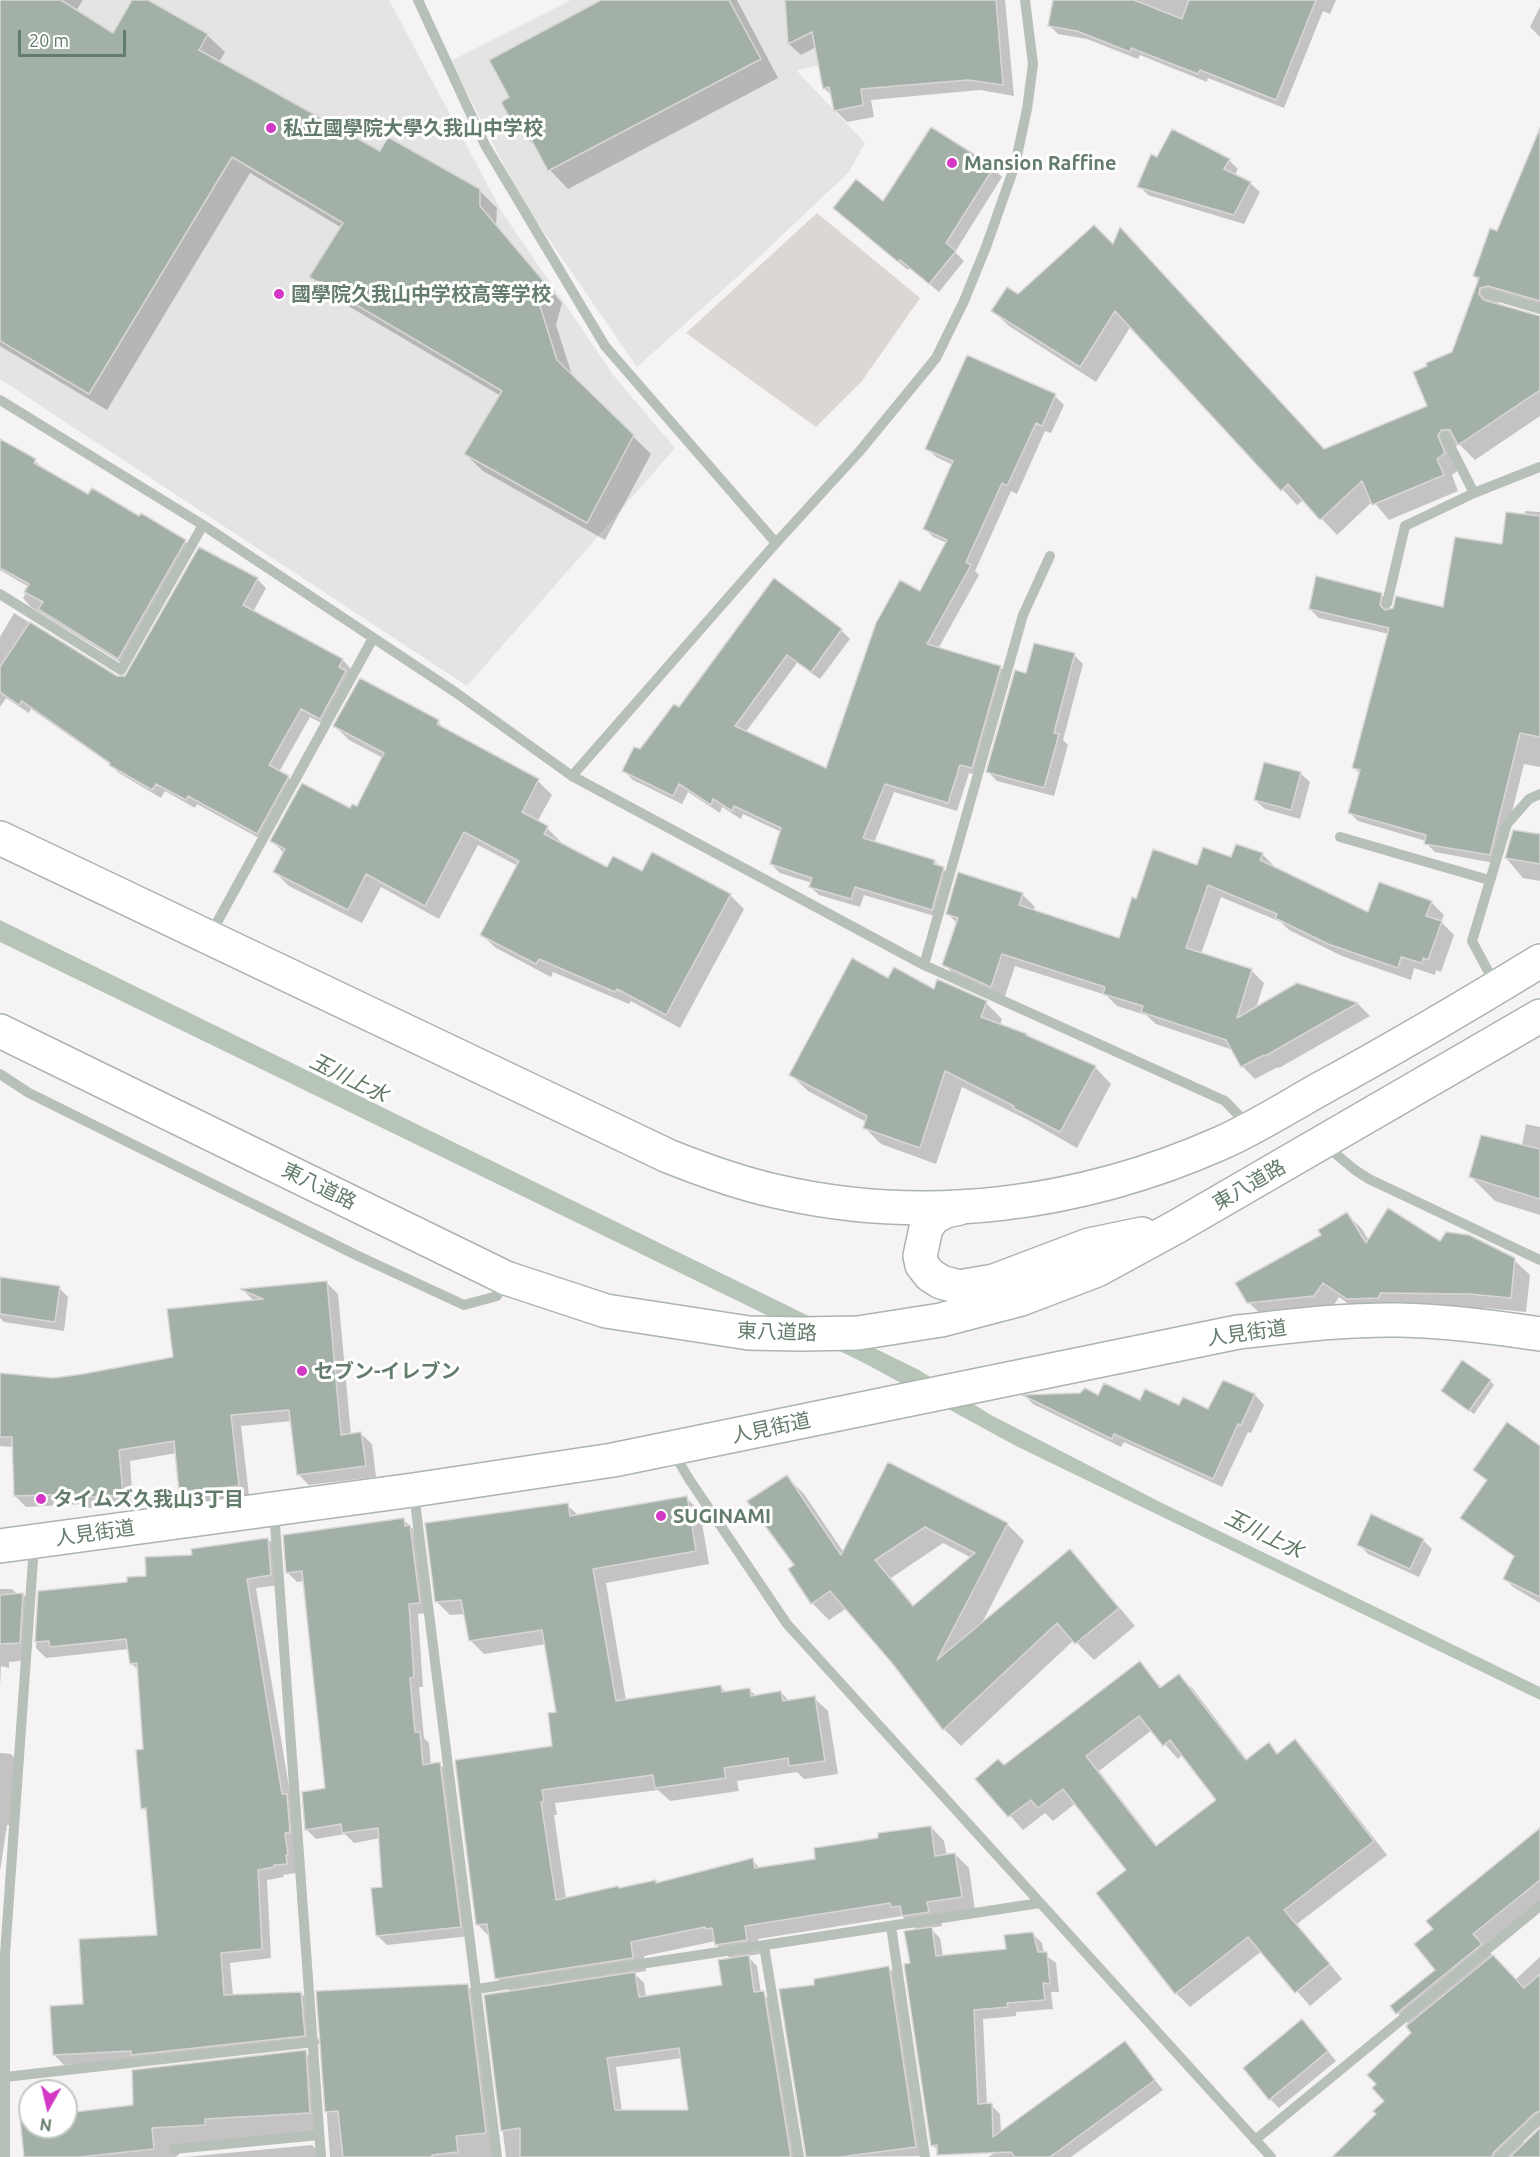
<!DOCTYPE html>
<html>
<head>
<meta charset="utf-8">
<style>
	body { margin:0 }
	#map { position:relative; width:1540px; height:2157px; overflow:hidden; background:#f6f3f4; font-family:Ubuntu,sans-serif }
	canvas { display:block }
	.north { position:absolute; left:18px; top:2079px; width:60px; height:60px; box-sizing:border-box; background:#fff; border:2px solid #c1cbc4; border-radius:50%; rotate:188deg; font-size:16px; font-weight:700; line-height:24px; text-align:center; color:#647c6b }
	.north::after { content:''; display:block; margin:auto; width:21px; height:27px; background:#d237c5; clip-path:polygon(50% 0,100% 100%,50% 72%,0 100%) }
	.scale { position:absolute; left:18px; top:30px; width:108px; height:27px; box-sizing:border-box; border:3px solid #647c6b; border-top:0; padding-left:8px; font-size:18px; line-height:21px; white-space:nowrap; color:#647c6b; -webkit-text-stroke:4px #fff; paint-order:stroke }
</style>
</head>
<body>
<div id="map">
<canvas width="1540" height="2157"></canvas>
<div class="north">N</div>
<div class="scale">20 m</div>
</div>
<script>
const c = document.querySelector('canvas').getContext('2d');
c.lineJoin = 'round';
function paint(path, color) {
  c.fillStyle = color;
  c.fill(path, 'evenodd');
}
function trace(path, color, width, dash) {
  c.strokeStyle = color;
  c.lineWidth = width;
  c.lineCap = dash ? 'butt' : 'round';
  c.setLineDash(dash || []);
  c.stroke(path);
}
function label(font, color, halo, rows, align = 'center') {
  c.font = font + ' Ubuntu,"Noto Sans JP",sans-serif';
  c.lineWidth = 6;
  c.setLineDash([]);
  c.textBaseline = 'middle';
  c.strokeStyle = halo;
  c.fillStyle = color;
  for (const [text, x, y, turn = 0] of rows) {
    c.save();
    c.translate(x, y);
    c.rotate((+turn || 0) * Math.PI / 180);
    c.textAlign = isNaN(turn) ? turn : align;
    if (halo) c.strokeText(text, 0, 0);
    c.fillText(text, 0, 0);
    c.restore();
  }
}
paint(new Path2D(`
	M0 0H389L502 212 614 376 675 448 467 686 0 379Z
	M571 0H885L889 51 796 70 865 143 849 172 756 260 637 367 521 199 451 61Z`), '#e4e4e3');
paint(new Path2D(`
	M817 213 920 298 862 381 816 427 686 333Z`), '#dbd7d3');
paint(new Path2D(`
	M0 920 919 1370 991 1415 1160 1502 1540 1687V1700L1016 1446 866 1364 748 1306 0 942Z`), '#b7c5b9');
paint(new Path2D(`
	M0 0H83L76 11 114 35 134 0H145L207 35 225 52 219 62 380 153 479 190 497 208 496 225 562 303 556 325 573 378 651 454 605 540 483 471 465 454 501 396 328 294 311 277 342 228 250 173 107 410 0 346Z
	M604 0H737L778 78 568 189 550 170 536 145 535 146 516 127 511 98Z
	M786 0H1005L1014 96 980 90 871 100 874 117 847 122 835 110 833 97 824 88 816 47 801 55 789 44Z
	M1055 0H1336L1330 14 1323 11 1284 108 1208 78 1207 82 1140 55 1138 59 1087 39 1058 34 1050 26Z
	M1540 7V37L1530 27Z
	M1540 141V312L1505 301 1497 303 1495 305 1540 317V416L1475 460 1460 445H1457L1453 453 1460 469 1452 475 1458 491 1389 520 1373 501 1337 535 1304 500 1297 505 1131 326 1096 382 1009 326 993 311 1018 296 1094 227 1325 450 1428 407 1453 354 1479 281 1474 276 1497 233Z
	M1158 158 1229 160 1238 169 1235 175 1250 183 1260 192 1244 224 1148 195 1139 186Z
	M993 168 1002 177 955 252 964 261 939 292 910 268 908 270 844 217Z
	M1055 396 1064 405 1051 433 1045 431 1017 494 1011 491 975 571 979 575 938 649 1000 667 1009 676 981 776 969 773 957 811 894 792 874 843 934 861 952 877 941 918 864 895 860 907 819 895 810 886 812 883 780 873 771 864 781 832 743 814 741 819 722 807 720 813 688 792 682 804 633 780 624 771 679 709 774 580 841 630 850 639 820 679 797 663 745 733 827 770 947 543 933 537 924 528 953 465 936 457 927 448Z
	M0 440 35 461 44 469 89 496 140 518 185 541 194 550 128 667 31 607 23 598 29 587 0 570Z
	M1525 511 1540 512V767L1524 764 1499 864 1435 852 1426 843V841L1358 821 1349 812 1360 774 1354 768 1389 634 1319 618 1310 609 1381 594 1390 603 1389 610 1444 609 1503 546 1524 516Z
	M257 579 266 588 253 612 343 660 351 669 329 727 310 717 279 772 288 777 297 786 266 842 197 804 195 808 165 791 161 798 119 773 110 764 31 709 29 713 6 698 0 707V637L14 613 121 679Z
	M1074 655 1083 664 1063 740 1068 745 1054 796 997 781 988 772 1027 675Z
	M438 722 449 733 538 781 552 795 537 822 547 828 561 842 560 844 607 869 642 873 653 854 730 895 744 909 680 1028 631 1001 629 1004 553 972 551 977 496 948 482 935 518 866 478 845 439 919 381 887 362 923 289 886 275 872 285 854 272 841 357 808 383 758 349 740 335 726Z
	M1300 773 1310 782 1300 819 1265 809 1255 800Z
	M1540 836V881L1523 878 1506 858Z
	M1262 854 1275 867 1369 914 1431 902 1444 915 1441 922 1454 935 1441 972 1436 970 1435 975 1414 968 1411 980 1342 956 1289 930 1281 922 1221 897 1201 954 1251 970 1264 983 1256 1008 1297 985 1358 1004 1370 1016 1279 1068 1278 1067 1255 1079 1242 1066 1233 1050 1156 1024 1146 1015 1117 1006 1106 995 1015 966 1004 999 956 977 944 964 957 923 948 914 1022 894 1035 907 1033 912 1120 940 1137 901 1198 867Z
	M889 980 986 1003 1002 1019 1000 1025 1026 1035 1030 1039 1095 1067 1111 1084 1077 1148 1028 1120 962 1087 936 1164 881 1144 864 1127 866 1122 808 1091 791 1075Z
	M1526 1124 1540 1127V1215L1495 1201 1470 1176 1522 1146Z
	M1347 1214 1362 1229 1369 1241 1441 1243 1514 1260 1530 1275 1526 1312 1485 1308H1396L1363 1314 1339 1297 1330 1311 1264 1317 1248 1302Z
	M0 1279 59 1288 68 1297 64 1331 4 1322 0 1318Z
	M327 1283 338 1294 351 1435 361 1434 372 1444 376 1477 309 1485 299 1475 292 1421 241 1426 249 1496 191 1502 180 1491 177 1453 130 1461 133 1506 87 1508 83 1504 26 1507 15 1496 13 1447 0 1446V1375L53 1379 174 1359 255 1302 243 1290Z
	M1490 1381 1494 1385 1474 1414 1447 1395Z
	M1223 1382 1255 1395 1264 1405 1251 1433 1248 1432 1222 1487 1124 1442 1121 1447 1033 1404 1026 1397H1099L1209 1411Z
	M1540 1447V1603L1513 1587 1505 1579 1515 1557 1472 1527 1462 1518 1488 1482 1474 1470Z
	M888 1464 1007 1524 1024 1541 981 1625 1070 1551 1087 1569 1135 1626 1094 1660 1074 1640 961 1746 944 1729 893 1662 847 1608 829 1620 812 1603 796 1565 787 1477 804 1494 844 1553ZM943 1543 972 1558 915 1607 891 1578Z
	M686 1498 700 1511 709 1564 606 1583 626 1701 721 1687 727 1693 750 1690 756 1696 781 1692 789 1701 814 1698 828 1711 838 1774 804 1779 797 1772 737 1781 739 1791 670 1801 658 1790 555 1803 557 1815H554L566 1899 655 1882 657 1884 752 1860 761 1869 817 1860 880 1839 931 1827 944 1841 947 1856 955 1854 969 1868 975 1910 940 1915 942 1926 930 1928 940 1938 943 1956 1008 1950 1033 1934 1042 1943 1044 1954 1056 1963 1059 1992H1051L1053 2009 1016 2012V2016L983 2019 987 2105H991L1000 2114 1001 2133 1125 2043 1163 2090 1071 2157H988L1006 2146 942 2154 932 2145 912 1964 918 1931 902 1916 758 1939 760 1954 747 1956 757 1966 761 1993 773 2002 798 2157H506L486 1997 512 1993 497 1978 491 1938 477 1924 554 1747 558 1713 546 1644 484 1654 470 1640 465 1614 450 1615 436 1601 567 1505 579 1516ZM716 1941V1944L731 1959 724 1986 646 1997 644 1983 634 1973 646 1971 644 1956ZM682 2058 689 2112H622L616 2067Z
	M404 1520 413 1529 429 1613 418 1614 423 1687H419L424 1738 429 1743 431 1765 440 1764 449 1774 470 1936 387 1945 377 1935 384 1888 381 1838 354 1843 345 1834 316 1839 306 1829 327 1790 305 1581 297 1582 287 1572Z
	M268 1539 278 1549 280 1585 256 1588 291 1799 296 1873 283 1875 284 1877 267 1880 271 1958 230 1963 233 1996 301 1993 311 2003 314 2045 139 2061 64 2065 54 2055 84 2006 158 1937 148 1813 143 1808 144 1750 139 1671 131 1663 129 1649 46 1658 36 1648 40 1593 128 1583 148 1577 194 1557Z
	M1423 1540 1432 1549 1419 1577 1368 1554 1359 1544Z
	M0 1589H12L18 1595 23 1594 33 1605 29 1660 9 1662V1668L1 1666 0 1687Z
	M1139 1663 1162 1688 1179 1676 1193 1689 1248 1761 1268 1744 1279 1754 1295 1741 1309 1755 1387 1855 1297 1924 1342 1979 1310 2006 1262 1951 1190 2007 1176 1993 1128 1870 1076 1803 1053 1821 1045 1813 1023 1830 977 1779 1004 1767ZM1152 1730 1178 1759 1183 1754 1218 1800 1158 1847 1099 1771Z
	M0 1753 11 1754 21 1765 13 1825H7L0 1871Z
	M1540 1830V1902L1485 1947 1515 1980 1540 1957V2126L1523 2142 1525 2144 1540 2130V2157H1334L1378 2114 1386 2102 1413 2033 1409 2025 1392 2006 1437 1970 1435 1929Z
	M889 1968 898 1977 924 2156 808 2157 816 1986Z
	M467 1985 477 1995 497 2157H330L318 1992Z
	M1311 2031 1336 2061 1279 2108 1270 2099Z
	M305 2052 314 2061 320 2137 183 2150 176 2157H26L20 2105 30 2104V2127H66V2108L69 2112 135 2106Z
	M312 2145 321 2154 322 2157H185Z`), '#0003');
const building = new Path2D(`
	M0 0H61L113 33 132 0H148L208 34 199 50 380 151 388 137 480 189V206L546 284 540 306 557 360 634 435 587 523 464 454 502 391 309 277 343 223 232 157 89 394 0 341Z
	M601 0H729L761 59 548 171 523 124 515 128 501 102 509 97 489 60Z
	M785 0H996L1003 85 968 80 861 89 863 105 834 111 829 87 823 89 812 32 788 44Z
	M1053 0H1134L1182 19 1189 0H1316L1276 100 1200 70 1198 74 1131 48 1130 52 1077 31 1048 26Z
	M931 127 994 167 946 243 956 251 929 284 900 260 898 262 833 208 856 179 883 201Z
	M1540 128V301L1488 286 1480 288 1479 294 1484 300 1540 316V390L1458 445 1450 430H1441L1438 436 1445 453 1437 459 1444 475 1372 505 1362 481 1320 520 1288 484 1281 491 1115 311 1080 367 991 311 1007 287 1018 294 1094 225 1113 244 1120 227 1324 449 1427 406 1413 372 1427 366 1426 363 1452 352 1479 278 1473 276 1490 228 1497 231Z
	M1172 129 1230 159 1224 169 1251 182 1234 215 1137 187 1151 154 1157 157Z
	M967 355 1056 394 1042 426 1036 423 1007 486 1002 483 966 562 971 565 927 644 1001 666 972 768 960 765 948 803 885 784 863 838 935 860 934 864 944 867 932 910 855 887 851 899 809 887 812 878 770 864 781 828 734 806 732 811 713 799 711 805 679 784 673 796 622 771 634 747 640 749 674 704 679 707 774 578 842 629 811 672 787 655 735 726 826 768 876 623 900 580 920 591 947 540 923 529 953 461 925 449Z
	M0 439 36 459 34 463 88 494 92 488 139 516 141 513 186 540 118 659 38 609 43 602 24 592 29 584 0 568Z
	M1506 512 1540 516V737L1520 733 1490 855 1424 844 1426 835 1348 813 1360 770 1352 768 1389 628 1309 609 1316 576 1382 593 1380 605 1385 610 1393 608 1396 596 1443 607 1455 537 1502 544Z
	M199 547 258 578 243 605 343 659 339 667 346 671 320 719 301 709 269 765 289 776 257 834 188 796 186 800 156 784 152 790 109 765 110 763 22 701 19 705 0 692V667L30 622 117 676H125Z
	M1034 643 1075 653 1054 733 1059 734 1044 788 986 772 1015 670 1026 673Z
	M360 678 439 720 437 724 539 779 522 812 548 826 544 834 607 867 613 856 642 871 652 852 731 894 666 1015 617 989 615 992 539 959 536 964 480 935 519 861 464 832 425 906 366 874 348 910 273 872 285 849 270 841 302 783 350 808 352 804 357 806 384 753 333 726Z
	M1264 762 1301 772 1291 810 1254 800Z
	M1513 830 1540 834V864L1505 858Z
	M1236 844 1263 853 1260 860 1368 912 1379 882 1432 901 1426 916 1442 921 1428 960 1423 958 1422 963 1401 957 1398 968 1328 944 1275 918 1277 914 1208 885 1186 948 1252 969 1237 1018 1297 983 1358 1003 1265 1056 1264 1055 1241 1067 1226 1040 1141 1012 1143 1006 1103 994 1105 987 1002 954 991 987 942 965 958 918 946 914 958 872 1023 893 1019 905 1119 938 1132 897 1136 899 1153 849 1197 865 1203 847 1231 857Z
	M852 958 888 978 894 967 934 989 937 979 987 1001 981 1017 1027 1034 1026 1035 1096 1066 1060 1132 1013 1108 1014 1106 945 1071 920 1148 863 1128 867 1116 789 1075Z
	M1481 1135 1540 1149V1199L1469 1177Z
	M1388 1208 1440 1241 1446 1232 1469 1235 1515 1258 1511 1298 1469 1294 1381 1293 1378 1298 1347 1299 1323 1283 1314 1296 1247 1303 1235 1283 1321 1235 1318 1230 1347 1212 1366 1243Z
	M0 1277 60 1286 55 1322 0 1314Z
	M327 1281 341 1435 361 1432 366 1466 297 1475 289 1410 231 1415 239 1486 179 1492 174 1441 119 1450 123 1495 75 1498V1494L14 1496 12 1437H0V1373L53 1378 83 1374 173 1357 167 1309 263 1299 240 1289Z
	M1462 1360 1491 1380 1469 1411 1441 1391Z
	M1223 1380 1255 1394 1241 1425 1238 1424 1213 1479 1114 1434 1112 1439 1022 1395 1080 1393 1085 1388 1098 1395 1104 1383 1140 1400 1145 1389 1179 1405 1183 1397 1208 1409Z
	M1507 1422 1540 1446V1597L1503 1579 1514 1556 1460 1518 1487 1480 1473 1470Z
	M888 1462 1008 1523 937 1660 1070 1549 1119 1608 1075 1644 1057 1623 943 1730 892 1663 830 1591 811 1604 788 1569 794 1565 747 1501 787 1475 841 1555ZM925 1527 975 1553 913 1606 875 1560Z
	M687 1496 696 1551 593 1569 616 1701 721 1685 722 1692 750 1688 751 1696 781 1691 783 1701 815 1696 825 1761 789 1766 788 1758 724 1768 726 1778 655 1788 653 1775 542 1790 544 1801 541 1802 556 1900 618 1886 619 1888 656 1880V1883L753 1858 755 1868 815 1859 814 1848 878 1838V1833L931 1826 935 1856 955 1853 962 1897 927 1902 929 1912 902 1916 900 1906 891 1907 890 1903 745 1926 747 1940 715 1945 712 1928 706 1929 705 1927 631 1942 633 1958 495 1979 487 1924 476 1925 455 1760 552 1746 548 1713 556 1712 542 1630 469 1641 461 1600 435 1602 425 1523 568 1503 570 1516Z
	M1371 1514 1424 1539 1410 1569 1357 1545Z
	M404 1518 405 1526 410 1525 420 1603 409 1604 414 1677 410 1678 415 1732H420L423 1765 440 1762 461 1927 376 1936 371 1888 382 1887 378 1828 342 1833 341 1824 305 1830 302 1792 325 1788 302 1571 286 1573 283 1535Z
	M268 1538 271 1575 247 1579 282 1794H287L290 1832 285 1833 288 1855H286L287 1864 274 1865V1867L258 1870 262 1949 221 1953 224 1995 301 1992 305 2036 131 2055V2051L53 2055 50 2006 83 2004 79 1939 157 1935 146 1808 141 1809 136 1750 143 1749 137 1663 130 1664 126 1639 50 1647 49 1641 35 1642 38 1591 127 1582V1577L146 1576 145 1557 192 1555 191 1549Z
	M23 1593 20 1643 0 1644V1595Z
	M1140 1661 1160 1688 1179 1674 1246 1760 1269 1742 1277 1754 1295 1739 1374 1841 1284 1910 1330 1964 1295 1993 1248 1937 1175 1994 1096 1893 1126 1870 1063 1789 1038 1808 1031 1800 1008 1817 975 1779 998 1759 1004 1765ZM1139 1716 1163 1746 1170 1740 1216 1800 1156 1846 1086 1756Z
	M1540 1828V1880L1473 1934 1482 1944 1396 2014 1390 2006 1435 1970 1414 1944 1433 1929 1426 1921Z
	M932 1927 936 1956 1006 1949 1004 1935 1033 1932 1038 1952H1047L1050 1984 1043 1983 1045 2000 1007 2003 1008 2007 974 2010 978 2104 992 2103 993 2137 1125 2041 1155 2080 1050 2157H1015L1011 2152 937 2155V2145L931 2146 904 1964 910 1963 904 1931Z
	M749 1955 754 1992 764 1991 791 2157H520V2128L501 2131 484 1995 635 1972 639 1997 722 1985 718 1960ZM679 2048 688 2110H615L607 2058Z
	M1493 1955 1524 1988 1540 1974V2111L1535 2113 1494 2152 1492 2157H1332L1376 2114 1373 2111 1384 2101 1372 2088 1376 2084 1367 2075 1411 2033 1406 2026Z
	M889 1966 916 2147 840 2157H806L779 1989 814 1985V1979Z
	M468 1984 486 2133 456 2136 458 2152 432 2155V2157H343L338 2111 325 2112 316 1991Z
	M1302 2019 1328 2051 1269 2100 1243 2068Z
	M306 2050 310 2113 205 2119V2125L152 2128 154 2149 79 2157H24L20 2118 30 2117V2127H66V2113L133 2105 132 2070Z
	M1540 2128V2157H1510Z`);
paint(building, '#a3b0a7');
trace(building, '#d8d6d6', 1.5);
const major = new Path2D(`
	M0 838 668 1156C703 1170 739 1183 775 1191 926 1226 1081 1205 1221 1143 1255 1128 1288 1107 1320 1089 1395 1048 1468 1005 1540 961
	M0 1031 506 1278 606 1311 749 1333 801 1334 858 1333 941 1320 1021 1299 1097 1270 1176 1227 1540 1016
	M960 1208 946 1211 933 1218 926 1228 920 1256 922 1265 930 1275 941 1282 959 1287 994 1281 1089 1245 1142 1234
	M0 1546 413 1490 613 1460 1238 1332C1292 1326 1345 1319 1399 1320 1446 1321 1494 1327 1540 1334`);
trace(major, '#abb5ae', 36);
trace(new Path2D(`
	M418 0 485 145 605 346 776 543
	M1486 293 1540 309
	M0 400 203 525 455 692 572 776 924 965 1225 1101 1248 1125
	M1445 436 1474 493
	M0 594 121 670 203 525
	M1387 603 1405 526 1474 493 1540 467
	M572 776 776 543 859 452 936 358 964 301 986 247 1015 165 1027 109 1033 64 1025 0
	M1340 837 1489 880
	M210 935 373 638
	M924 965 1023 615 1050 556
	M1495 984 1472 941 1507 824 1529 799 1540 794
	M0 1074 29 1093 356 1255 464 1305 497 1296 504 1281
	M1325 1145 1355 1170 1369 1179 1540 1260
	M673 1452 689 1479 787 1624 1271 2157
	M414 1494 497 2157
	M274 1511 321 2157
	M891 1926 925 2157
	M764 1946 799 2157
	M477 1989 1040 1903
	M5 2077 314 2042
	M1255 2140 1540 1906
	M174 2149 319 2135
	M5 2157V1954L34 1546
	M1499 2157 1540 2118`), '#b7bfb9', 10);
trace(major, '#fff', 33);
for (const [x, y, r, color] of [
	[271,128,6,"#d237c5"],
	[952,163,6,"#d237c5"],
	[279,294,6,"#d237c5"],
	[302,1371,6,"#d237c5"],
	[41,1499,6,"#d237c5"],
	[661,1516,6,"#d237c5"]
]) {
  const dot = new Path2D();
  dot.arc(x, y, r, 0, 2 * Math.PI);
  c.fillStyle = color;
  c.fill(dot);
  trace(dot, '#fff', 2);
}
label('bold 20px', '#647c6b', '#fff', [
	["私立國學院大學久我山中学校",283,128],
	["Mansion Raffine",964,163],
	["國學院久我山中学校高等学校",291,294],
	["セブン-イレブン",314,1371],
	["タイムズ久我山3丁目",53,1499],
	["SUGINAMI",673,1516]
], 'left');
label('20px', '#647c6b', '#fff', [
	["東八道路",1249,1185,-30],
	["東八道路",319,1186,26],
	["東八道路",777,1332,2],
	["人見街道",1247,1333,-8],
	["人見街道",771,1428,-12],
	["人見街道",95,1533,-8]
]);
label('italic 21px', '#5f7762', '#fff', [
	["玉川上水",349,1078,26],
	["玉川上水",1264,1534,26]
]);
</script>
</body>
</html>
